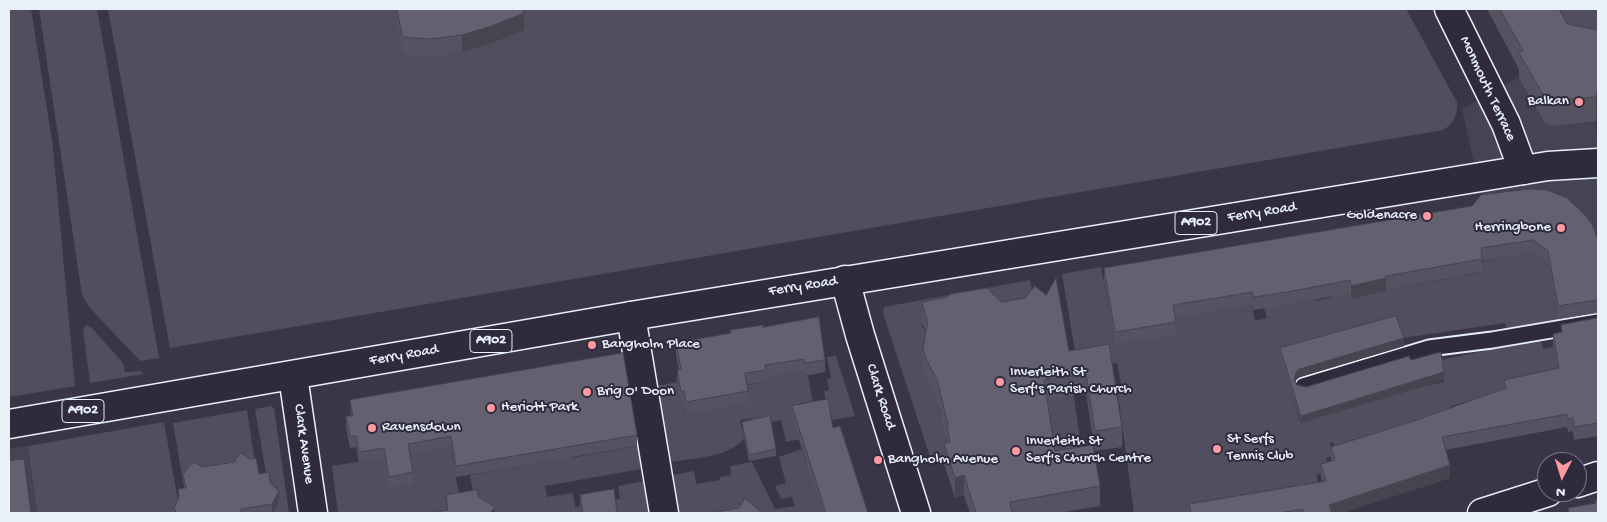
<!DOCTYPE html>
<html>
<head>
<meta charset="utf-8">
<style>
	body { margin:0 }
	#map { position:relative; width:1607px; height:522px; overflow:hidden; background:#3a3648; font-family:"Gochi Hand",sans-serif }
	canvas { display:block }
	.frame { position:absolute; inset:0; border:10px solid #e8f1f8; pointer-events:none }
	.north { position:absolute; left:1537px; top:452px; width:50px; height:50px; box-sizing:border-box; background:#2f2a3d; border:1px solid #797a88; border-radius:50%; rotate:185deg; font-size:14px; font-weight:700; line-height:20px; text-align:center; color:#e8f1f8 }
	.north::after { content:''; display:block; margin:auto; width:18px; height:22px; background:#ff9aa2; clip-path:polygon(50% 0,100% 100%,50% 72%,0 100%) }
</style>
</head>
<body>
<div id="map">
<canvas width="1607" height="522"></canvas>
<div class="frame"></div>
<div class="north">N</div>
</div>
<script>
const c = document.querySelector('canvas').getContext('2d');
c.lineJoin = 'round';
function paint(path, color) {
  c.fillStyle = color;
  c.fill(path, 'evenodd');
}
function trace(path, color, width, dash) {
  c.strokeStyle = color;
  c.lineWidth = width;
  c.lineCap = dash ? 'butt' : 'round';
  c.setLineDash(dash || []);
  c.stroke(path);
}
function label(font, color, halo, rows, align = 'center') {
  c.font = font + ' "Gochi Hand",sans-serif';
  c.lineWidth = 4;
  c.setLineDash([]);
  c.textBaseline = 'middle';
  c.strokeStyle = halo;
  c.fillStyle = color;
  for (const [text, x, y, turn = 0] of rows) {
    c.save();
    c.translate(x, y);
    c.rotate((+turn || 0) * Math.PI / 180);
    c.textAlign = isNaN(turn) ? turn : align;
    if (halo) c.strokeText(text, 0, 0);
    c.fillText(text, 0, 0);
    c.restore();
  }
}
paint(new Path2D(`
	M1568 50 1598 110 1596 121 1598 152V389L1580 331 1507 330 1484 207 1462 109Z
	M28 446 37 513H9V449Z`), '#464354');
paint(new Path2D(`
	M9 9H31L53 147 75 386 9 397Z
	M39 9H97L159 358 140 361 90 308 82 295Z
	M108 9H1406L1457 102C1458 114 1454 124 1443 130L170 348Z
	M1546 9H1598V54Z
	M1533 253 1548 264 1558 322 1507 330 1505 323 1281 356 1300 423 1425 386 1444 382 1441 360 1541 339 1543 349 1553 347 1557 368 1588 382 1488 396 1450 406 1454 428 1338 458 1333 442 1330 443 1334 455 1326 458 1329 468 1327 471 1316 475 1321 491 1193 513H1134L1118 395 1121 384 1117 363 1078 369 1062 274 1101 267 1115 345 1127 343 1124 326 1252 305 1255 321 1267 318 1261 298 1287 305 1297 303 1295 291 1312 288 1315 301 1333 297 1331 285 1349 282 1351 294 1445 279 1444 271 1463 263 1465 276 1482 272 1481 265 1484 261Z
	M1030 280 1035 306 927 318 921 325C933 338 925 354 923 368L927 369 928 377 926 379 941 404 939 408 940 414 944 415 948 455 931 460 883 313 884 307Z
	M86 325 91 327 123 363 125 372 140 371 144 374 90 383 83 329Z
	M836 356 855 416 804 425 806 438 786 442 781 420 768 423 755 437 751 418 740 420 744 439C727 458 694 458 670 462L657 386 677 382 681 404 684 403 686 414 744 386 766 382 765 378 804 371 805 376H808L813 403 826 401 824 391 829 390 827 379 831 378 827 357Z
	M1042 388 1068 391 1074 397 1083 459 1054 463Z
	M271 406 274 408 289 513H273L255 409Z
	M247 410 256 469 183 482 173 423Z
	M164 422 180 512 178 513H37L28 446Z
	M567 436 571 458 638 446 641 469 545 486 547 497 573 493 575 507 580 506 581 513H477L470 475 542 462Z
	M453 447 452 455 460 501 455 511 443 513H338L332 466Z
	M802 449 806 463 815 461V489L823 513H787V512L778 513H679L673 475 694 471 696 484 720 480V477L731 475 730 466 752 462 775 509 795 506 792 497 781 499 775 486 786 483 779 457Z
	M644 481 649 513H616L614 500 620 499 618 486Z`), '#504e5f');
const lane = new Path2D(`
	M1303 386 1429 348 1492 340 1598 322`);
const street = new Path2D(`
	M1449 9 1506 124 1523 170
	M845 280 860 335 916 513
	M631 316 664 513
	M293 376 313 513
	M1577 483 1598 476
	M1482 513 1548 492`);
const primary = new Path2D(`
	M9 424 631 316 1548 166 1598 163`);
trace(lane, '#e8f1f8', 19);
trace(street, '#e8f1f8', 31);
trace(primary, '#e8f1f8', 31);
trace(lane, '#2f2a3d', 15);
trace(street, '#2f2a3d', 28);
trace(primary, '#2f2a3d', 28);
paint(new Path2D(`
	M395 9H523L524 30 492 43 462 52 432 57 403 54 395 14Z
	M1487 9H1559L1567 24 1598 30V116H1597L1596 121 1553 126 1545 123 1519 78V69Z
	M1472 206 1598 240V313H1597L1558 319 1548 264 1533 253 1482 261V272L1386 289V291L1351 299 1350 293 1287 305 1253 310 1252 305 1175 318 1176 335 1115 345 1104 281V268Z
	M922 302H1001L1069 351 1109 344 1122 427V447L1095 451 1086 394 1047 399 1055 451 1100 486V506L1058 513H970L964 495 955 498 944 464V444L947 443V441L937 399 926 379 923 368V348L926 333 922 322Z
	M1598 318V436L1574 440 1573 431 1568 432 1567 427 1445 450 1450 478 1342 513H1189V504L1323 482 1321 477V464L1331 461V447L1411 422 1504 388V380L1557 368 1553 347V334L1561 333V325Z
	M763 327 825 360V372L805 376 804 371 766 378V382L747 385 748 391V403L686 414 684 403 681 404 677 382V370H679L676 355V343L730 333V330Z
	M1404 346 1300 377 1296 380 1295 383 1297 385 1306 387 1411 360 1444 380 1301 423 1280 356V348Z
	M350 400 637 435V446L456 477 451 447 430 451 410 454 413 472V484L389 488 384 459 359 463 356 447 350 448 346 428V416H351Z
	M792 406 833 428 868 513H823L792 418Z
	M742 422 776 449V456L749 461 742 428Z
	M203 467 259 474 270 483 279 502 273 513H174V508L178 500V489L184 488 183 474Z
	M446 495 479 497 495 513 447 511Z
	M580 495 617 513H581L580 506Z`), '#555361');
paint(new Path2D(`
	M524 13V30L492 43 462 52V35Z
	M1597 91V116L1596 121V97Z
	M1386 278V291L1351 299V286Z
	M1404 338V346L1300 377 1296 380 1294 388V381L1296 372 1300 369Z
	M1444 372V380L1301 423V416Z
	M1450 465V478L1342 513H1329V505Z
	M964 475V495L955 498V478Z
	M279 491V502L273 513H272V504Z
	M495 507V513H490Z`), '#45444f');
const building = new Path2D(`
	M397 9H523L524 13 492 26 462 35 432 39 403 37Z
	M1500 9H1559L1567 24 1598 30V91H1597L1596 97 1553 101 1545 98 1519 53 1523 51Z
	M1530 189 1547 190 1567 198 1586 216 1592 224 1598 240V300H1597L1558 306 1548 251 1533 240 1481 248 1482 259 1386 276V278L1351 286 1350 280 1287 292 1253 297 1252 292 1173 305 1176 322 1115 332 1104 268 1472 206 1481 195Z
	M1056 278 1069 351 1109 344 1122 427 1095 431 1086 374 1044 380 1055 451 1093 445 1100 486 1010 502 1012 513H976L964 475 955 478 944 444 950 442 947 428 948 425 937 379 926 359 923 348 927 326 928 324 922 302 947 297 951 294 987 288 1001 302 1025 298 1035 286 1046 295Z
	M1396 316 1404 338 1300 369 1296 372 1294 381 1297 385 1306 387 1409 356 1411 360 1441 352 1444 372 1301 416 1280 348Z
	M819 317 825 360 805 363 804 359 765 365 766 370 745 373 748 391 686 402 684 391H681L677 370 681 369 676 343 731 333 730 330 763 325V327Z
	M1598 318V423L1574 427 1573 418 1568 419 1567 414 1442 437 1450 465 1329 505 1332 513H1305L1303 509 1279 513H1191L1189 504 1326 481 1321 464 1335 460 1331 447 1411 422 1506 388 1504 380 1559 368 1553 334 1562 332 1561 325Z
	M623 353 637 435 456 466 451 436 430 440 408 444 413 472 389 477 384 448 359 452 356 436H350L346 416H353L350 400Z
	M828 399 833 428 840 426 868 513H826L792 406Z
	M770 416 776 449 749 455 742 422Z
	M241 453 250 459 256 458 259 474 269 472 270 483 279 491 272 504 241 509V513H176L174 508 179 497 178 489 186 488 183 474 193 462 203 467 234 462Z
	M24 459 31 513H9V461Z
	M614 489 617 513H583L580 495Z
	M477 490 479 497 495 507 490 513H430L448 510 446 495Z
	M745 498 762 513H710L739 508Z
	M1595 500H1598V513H1569L1568 508 1596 503Z`);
paint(building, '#636171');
trace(building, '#45444f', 1);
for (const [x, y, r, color] of [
	[1579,102,5,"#ff9aa2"],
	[1427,216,5,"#ff9aa2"],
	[1561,228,5,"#ff9aa2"],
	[592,345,5,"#ff9aa2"],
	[1000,382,5,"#ff9aa2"],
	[587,392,5,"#ff9aa2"],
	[491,408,5,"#ff9aa2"],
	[372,428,5,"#ff9aa2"],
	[1217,449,5,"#ff9aa2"],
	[1016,451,5,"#ff9aa2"],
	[878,460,5,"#ff9aa2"]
]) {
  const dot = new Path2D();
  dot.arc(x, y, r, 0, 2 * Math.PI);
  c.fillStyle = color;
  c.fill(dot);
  trace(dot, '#2f2a3d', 2);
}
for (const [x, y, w] of [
	[1196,223,42],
	[491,341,42],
	[83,411,42]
]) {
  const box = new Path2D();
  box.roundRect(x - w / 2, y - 11.5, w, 23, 4);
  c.fillStyle = '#2f2a3d';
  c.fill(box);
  trace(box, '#e8f1f8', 1);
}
label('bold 14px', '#e8f1f8', null, [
	["A902",1196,223],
	["A902",491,341],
	["A902",83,411]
]);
label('15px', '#e8f1f8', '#2f2a3d', [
	["Monmouth Terrace",1487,89,65],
	["Ferry Road",1262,213,-9],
	["Ferry Road",803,287,-9],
	["Ferry Road",404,356,-10],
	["Clark Road",880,397,72],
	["Clark Avenue",303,444,82]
]);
label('15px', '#e8f1f8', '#2f2a3d', [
	["Balkan",1569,102,"right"],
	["Goldenacre",1417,216,"right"],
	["Herringbone",1551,228,"right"],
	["Bangholm Place",602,345],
	["Inverleith St",1010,373],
	["Serf's Parish Church",1010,390],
	["Brig O' Doon",597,392],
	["Heriott Park",501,408],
	["Ravensdown",382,428],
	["St Serfs",1227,440],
	["Tennis Club",1227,457],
	["Inverleith St",1026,442],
	["Serf's Church Centre",1026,459],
	["Bangholm Avenue",888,460]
], 'left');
</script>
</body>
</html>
